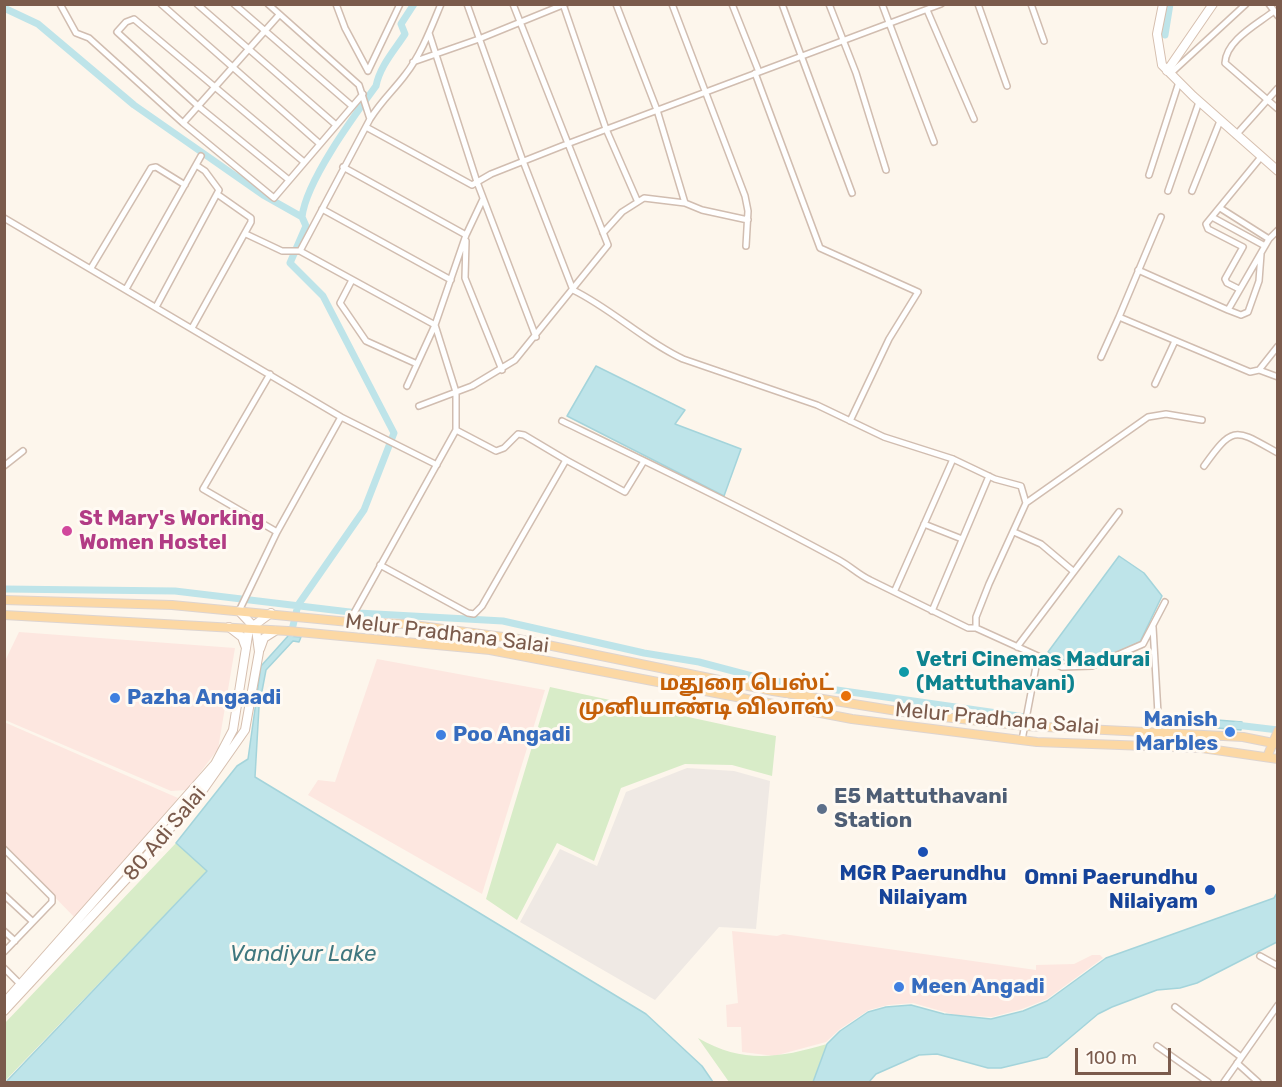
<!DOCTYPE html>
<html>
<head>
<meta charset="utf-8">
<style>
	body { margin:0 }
	#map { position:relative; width:1282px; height:1087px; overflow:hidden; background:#fdf6ec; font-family:Rubik,sans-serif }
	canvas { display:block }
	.frame { position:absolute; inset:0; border:6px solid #7b5b4c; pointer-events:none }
	.scale { position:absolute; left:1075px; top:1048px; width:96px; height:27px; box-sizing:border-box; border:3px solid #7b5b4c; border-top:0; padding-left:8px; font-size:18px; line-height:21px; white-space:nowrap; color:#7b5b4c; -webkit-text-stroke:4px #fffaf3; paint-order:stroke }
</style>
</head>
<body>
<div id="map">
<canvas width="1282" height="1087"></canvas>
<div class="frame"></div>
<div class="scale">100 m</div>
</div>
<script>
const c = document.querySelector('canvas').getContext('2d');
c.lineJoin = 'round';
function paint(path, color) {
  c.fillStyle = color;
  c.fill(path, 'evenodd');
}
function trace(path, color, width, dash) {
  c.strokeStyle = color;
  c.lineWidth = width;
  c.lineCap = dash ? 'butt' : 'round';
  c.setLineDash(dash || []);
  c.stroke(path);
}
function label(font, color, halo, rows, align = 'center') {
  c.font = font + ' Rubik,"Noto Sans Tamil",sans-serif';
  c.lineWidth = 6;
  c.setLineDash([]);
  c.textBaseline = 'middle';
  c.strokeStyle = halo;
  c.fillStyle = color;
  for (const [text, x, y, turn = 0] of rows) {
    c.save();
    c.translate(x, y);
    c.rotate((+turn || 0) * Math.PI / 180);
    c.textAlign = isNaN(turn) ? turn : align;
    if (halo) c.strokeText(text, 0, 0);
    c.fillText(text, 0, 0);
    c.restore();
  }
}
paint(new Path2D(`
	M19 632 235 648 218 749 187 790 171 791 5 720V661Z
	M377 659 545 690 482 894 308 795 318 780 335 782Z
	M4 722 178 798 77 920 5 846Z
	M732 931 777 936 783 934 1036 970V965L1074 964 1092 955H1100L1103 958 1047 999 1022 1009 992 1017 955 1015 913 1003 888 1005 869 1010 840 1029 826 1042 774 1056 742 1052 741 1027H727L726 1005 738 1003Z`), '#fde7e0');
paint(new Path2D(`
	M687 768 734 771 770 781 756 929 719 927 655 1000 520 922 560 849 597 866 626 792Z`), '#efe9e4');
paint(new Path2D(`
	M550 687 776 736 772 776 732 765 685 764 621 788 594 861 557 843 517 920 486 899Z
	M176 843 207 871 4 1082V1024Z
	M698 1038C743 1064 779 1058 827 1044L813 1082H729Z`), '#d8ecc8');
const water = new Path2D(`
	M596 366 685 410 675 424 741 449 724 496 567 416Z
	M1119 556 1144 573 1162 596 1140 642C1110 655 1078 675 1048 652Z
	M288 636 301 637 299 642 293 641 266 670 259 707 255 777 646 1014 702 1066 713 1082H6L207 871 176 843 237 766 248 759 261 666Z
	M1205 719 1242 722 1241 730 1206 727Z
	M1277 893V942L1197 983 1180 988 1157 990 1112 1007 1098 1014 1047 1057 1001 1068H988L937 1054 919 1055 876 1074 869 1082H813L827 1044 840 1031 868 1012 886 1007 911 1005 944 1014 991 1019 1023 1011 1047 1001 1106 958 1274 898Z`);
paint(water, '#bee4e9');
trace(water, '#a4d4db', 1.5);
trace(new Path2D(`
	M4 8 38 24 134 105 263 195 302 217 306 226 290 263 323 296 394 433 364 510 298 605 291 634
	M1165 35 1170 4
	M302 217C306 181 354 116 376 86 380 66 394 51 405 34L401 24 414 4
	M4 589 175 591 358 613 503 621 644 653 699 662 767 680 1025 717
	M1236 725 1278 730`), '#bee4e9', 7);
const street = new Path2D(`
	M60 4 76 33 89 38 183 123 274 198 363 94
	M161 4 320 144
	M197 4 336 125
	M234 4 352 106
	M268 4 359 85 370 119 300 251 435 325 456 392V430L349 622
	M336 4 345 28 368 71
	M467 4 523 161 573 290C612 309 644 341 683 359L817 405 884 437 953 459 995 479 1021 486 1026 503 989 584 976 617V628L1062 667 1092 666 1143 644 1165 602
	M563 4 606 129 637 200
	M616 4 657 110 685 203
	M672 4 745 196 748 211 746 246
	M732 4 759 72
	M782 4 852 193
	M829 4 856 73 886 170
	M882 4 934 142
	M978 4 1007 86
	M1031 4 1044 41
	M1269 4 1278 16
	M927 10 974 119
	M1274 11C1258 24 1226 40 1225 63L1278 109
	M429 33 477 182 536 337
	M413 62 479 39 565 4
	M368 71 400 4
	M755 73 820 248 918 292 889 339 850 421
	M1170 74 1246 4
	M370 119C382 100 393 91 405 75 421 55 431 28 441 4
	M183 123 279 15
	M366 127 472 185 491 174 567 144 941 4
	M1236 135 1278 88
	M343 167 466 235 483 199
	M1149 175 1179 82
	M289 180 198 106 117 32 126 22 134 19 304 162
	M1168 191 1199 102
	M1192 191 1220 121
	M1220 208 1269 239
	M322 209 451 280
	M1212 217 1265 246
	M4 218 341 417 277 532 239 611
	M603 233 622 212 644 198 685 203 702 210 748 220
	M246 234 282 251H300
	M466 241 465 278 502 370
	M91 268 151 168 156 167 185 185
	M1138 270 1228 310 1269 239 1278 230
	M352 280 340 303 366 341 417 364
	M126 289 201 156
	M1239 289 1227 283 1225 279 1243 247 1208 229 1206 224 1261 157
	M156 307 219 190 205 171 196 165
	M1228 310 1241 315 1248 312 1259 281 1261 254
	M1119 317 1161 217
	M192 328 251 222V218L217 194
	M1101 357 1119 317 1250 372 1259 370 1278 346
	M1259 370 1278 377
	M270 374 203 489 277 532
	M1155 384 1175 341
	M407 386 435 325 466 235
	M419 406 472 386 515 360 608 245 513 4
	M341 417 437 465
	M562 421C655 466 749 511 839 560 850 566 859 575 870 580 902 596 935 612 968 628H976
	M456 430 496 451 504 448 518 434 524 435 566 460
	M4 466 23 451
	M1204 466C1234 424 1235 429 1278 453
	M1026 503 1148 417 1166 414 1202 420
	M924 524 962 539
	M1014 532 1041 544 1073 571
	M380 565 468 613 474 614 482 606 566 460 625 492 644 461
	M895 590 953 459
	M932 611 989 476
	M1153 627 1159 731
	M1017 647 1119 512
	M1022 740 1038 656
	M4 849 52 897V902L4 952
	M4 895 32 921
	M4 931 15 941
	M1260 956 1278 966
	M4 968 22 986
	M1175 1007 1241 1057
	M1157 1046 1208 1082
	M1237 1063 1258 1082
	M1224 1082 1278 1005`);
const secondary = new Path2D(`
	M1163 4 1157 34 1162 65 1193 96 1278 171
	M1167 71 1213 4
	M229 627 242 637 246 648
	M260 649 264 638 275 631
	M4 1003 215 764 233 730 249 629 271 613
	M4 1011 131 874 203 790 245 730 259 652 256 629 239 611`);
const primary = new Path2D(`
	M4 600 172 605 349 622 406 624 518 639 773 691 916 714 1026 726 1243 737 1278 744
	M4 615 288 631 490 650 852 719 1037 742 1202 748 1278 759
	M1267 757 1278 731`);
trace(street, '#d1bdb0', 8);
trace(secondary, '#d6bfaf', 10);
trace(primary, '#ddd4d0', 10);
trace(street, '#fff', 5);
trace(secondary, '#fff', 8);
trace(primary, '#fcd8a4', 8);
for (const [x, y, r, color] of [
	[67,531,6,"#d1479c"],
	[904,672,6,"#0f9aa8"],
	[846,696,6,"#e8710a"],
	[115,698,6,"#3f7fe0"],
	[1230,732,6,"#3f7fe0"],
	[441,735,6,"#3f7fe0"],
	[822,809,6,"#5c6f8a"],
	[923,852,6,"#1a4fb4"],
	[1210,890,6,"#1a4fb4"],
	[899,987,6,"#3f7fe0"]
]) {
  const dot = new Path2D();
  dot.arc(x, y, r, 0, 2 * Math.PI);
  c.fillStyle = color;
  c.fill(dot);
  trace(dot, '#fffaf3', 2);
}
label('bold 21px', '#b23c85', '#fffaf3', [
	["St Mary's Working",79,519],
	["Women Hostel",79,543]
], 'left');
label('21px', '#7b5b4c', '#fffaf3', [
	["Melur Pradhana Salai",447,634,7],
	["Melur Pradhana Salai",997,719,5],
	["80 Adi Salai",165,834,-50]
]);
label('bold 21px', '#0d838f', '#fffaf3', [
	["Vetri Cinemas Madurai",916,660],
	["(Mattuthavani)",916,684]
], 'left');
label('bold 21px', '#c56008', '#fffaf3', [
	["மதுரை பெஸ்ட்",834,684],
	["முனியாண்டி விலாஸ்",834,708]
], 'right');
label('bold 21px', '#366cbe', '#fffaf3', [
	["Pazha Angaadi",127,698],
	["Manish",1218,720,"right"],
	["Marbles",1218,744,"right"],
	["Poo Angadi",453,735],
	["Meen Angadi",911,987]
], 'left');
label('bold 21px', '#4e5e75', '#fffaf3', [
	["E5 Mattuthavani",834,797],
	["Station",834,821]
], 'left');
label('bold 21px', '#164399', '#fffaf3', [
	["MGR Paerundhu",923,874],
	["Nilaiyam",923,898],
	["Omni Paerundhu",1198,878,"right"],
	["Nilaiyam",1198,902,"right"]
]);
label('italic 22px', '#3f777f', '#fffaf3', [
	["Vandiyur Lake",303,955]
]);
</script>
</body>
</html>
